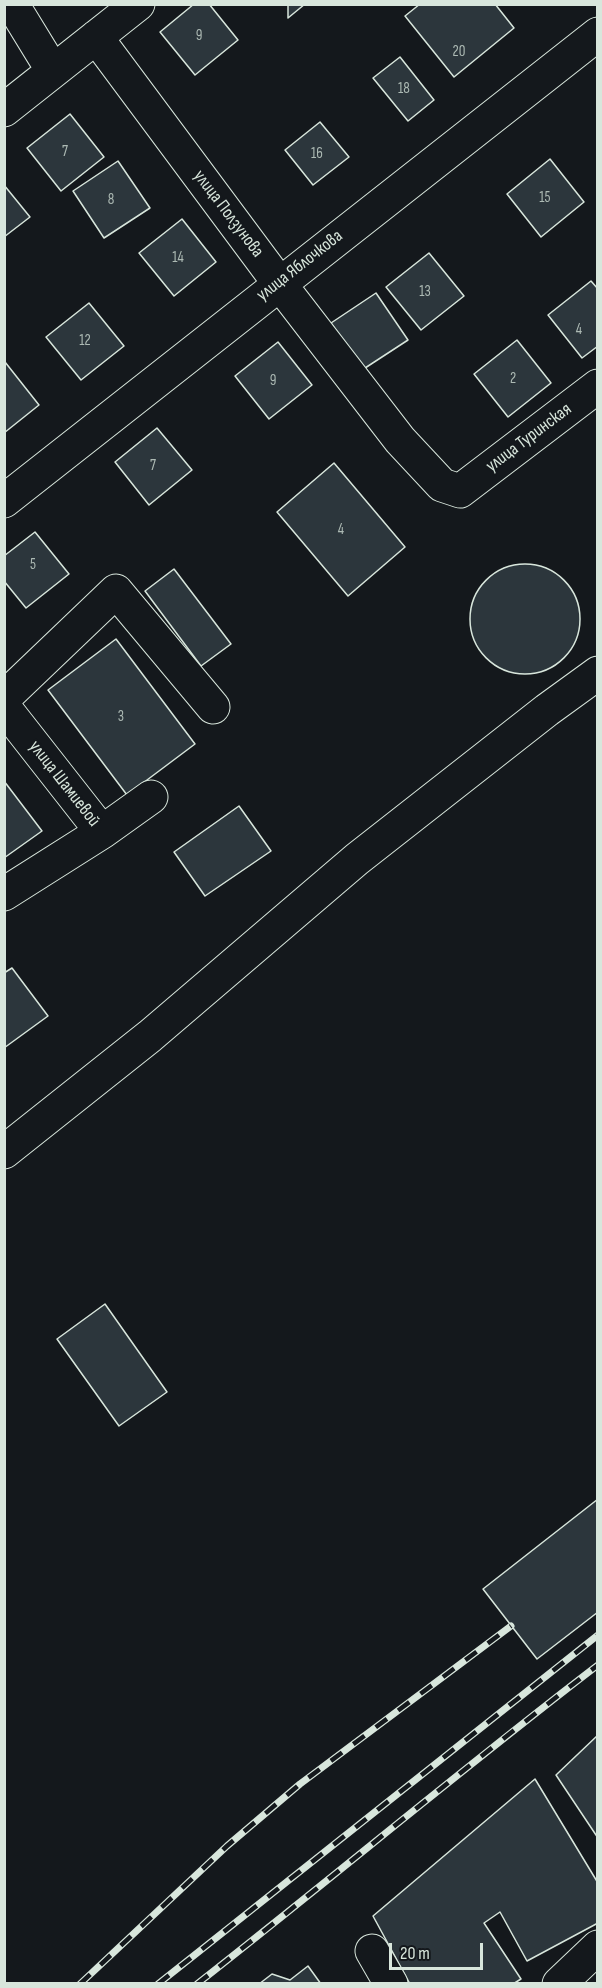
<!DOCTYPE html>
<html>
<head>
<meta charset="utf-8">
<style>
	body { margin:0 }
	#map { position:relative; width:602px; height:1988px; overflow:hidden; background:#14181c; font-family:"Sofia Sans Condensed",sans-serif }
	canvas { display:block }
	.frame { position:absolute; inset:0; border:6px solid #d8e6dc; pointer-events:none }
	.scale { position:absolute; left:389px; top:1943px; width:94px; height:27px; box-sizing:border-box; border:3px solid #d8e6dc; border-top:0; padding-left:8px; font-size:18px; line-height:21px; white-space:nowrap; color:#d8e6dc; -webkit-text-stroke:4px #14181c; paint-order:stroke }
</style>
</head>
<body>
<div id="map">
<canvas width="602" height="1988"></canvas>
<div class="frame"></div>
<div class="scale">20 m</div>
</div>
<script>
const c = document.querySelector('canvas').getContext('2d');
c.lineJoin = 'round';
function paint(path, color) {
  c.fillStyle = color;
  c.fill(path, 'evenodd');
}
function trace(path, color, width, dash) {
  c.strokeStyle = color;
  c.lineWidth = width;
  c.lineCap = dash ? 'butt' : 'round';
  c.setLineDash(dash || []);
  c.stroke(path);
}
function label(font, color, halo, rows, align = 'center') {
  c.font = font + ' "Sofia Sans Condensed",sans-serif';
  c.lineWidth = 4.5;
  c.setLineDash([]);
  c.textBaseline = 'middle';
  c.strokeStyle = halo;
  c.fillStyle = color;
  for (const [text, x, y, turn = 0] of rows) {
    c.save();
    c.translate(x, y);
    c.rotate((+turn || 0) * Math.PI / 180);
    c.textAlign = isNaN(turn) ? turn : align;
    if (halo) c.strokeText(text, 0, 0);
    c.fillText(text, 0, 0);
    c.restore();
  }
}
const building = new Path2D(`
	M194 4H209L238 40 195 75 160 32Z
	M288 4H305L288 18Z
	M420 4H495L514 28 454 77 405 16Z
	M400 57 434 100 408 121 373 78Z
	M70 114 104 157 61 191 27 148Z
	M320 122 349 157 313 185 285 150Z
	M550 159 584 202 541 237 507 194Z
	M118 161 150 208 104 238 73 191Z
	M4 185 30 217 4 237Z
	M182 219 216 262 174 296 139 253Z
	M429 253 464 296 421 330 386 287Z
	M591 281 598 289V346L582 358 548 315Z
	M376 293 408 340 362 370 331 323Z
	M89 303 124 346 81 380 46 337Z
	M517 340 551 383 508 417 474 374Z
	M278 342 312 385 269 419 235 376Z
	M5 362 39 405 4 433V363Z
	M157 428 192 470 149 505 115 462Z
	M334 463 405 547 348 596 277 512Z
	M35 532 69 574 26 608 4 581V556Z
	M470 619a55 55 0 1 1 110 0a55 55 0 1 1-110 0Z
	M174 569 231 644 201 666 145 591Z
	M116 639 195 744 127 795 48 690Z
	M4 781 42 831 4 858Z
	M239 806 271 851 205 896 174 852Z
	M12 968 48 1016 4 1048V973Z
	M105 1304 167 1392 119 1426 57 1339Z
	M598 1499V1612L537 1659 483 1589Z
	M598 1735V1838L556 1775Z
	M535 1779 598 1883V1923L527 1961 500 1912 484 1923 521 1979 513 1984H410L373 1916Z
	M308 1966 321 1984H259L272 1974 290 1980Z`);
paint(building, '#2c363c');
trace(building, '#d8e6dc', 1.5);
const minor = new Path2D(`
	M12 4 53 71
	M96 37 279 283 400 440 442 485 460 491 598 386
	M4 110 138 4
	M4 501 598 34
	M4 698 116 591 213 707
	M4 707 102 832
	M4 894 102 832 151 797
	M4 1152 150 1036 357 859 547 710 598 673
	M372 1951 391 1984
	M559 1984 598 1947`);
trace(minor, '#d8e6dc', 35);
trace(minor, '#14181c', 33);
const rail = new Path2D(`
	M80 1984 227 1846 300 1784 511 1626
	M158 1984 598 1635
	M197 1984C331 1879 462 1769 598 1665`);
trace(rail, '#d8e6dc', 7);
trace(rail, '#14181c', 4.5, [14]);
label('15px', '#adbab4', null, [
	["9",199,36],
	["20",459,52],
	["18",404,89],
	["7",65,152],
	["16",317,154],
	["15",545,198],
	["8",111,200],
	["14",178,258],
	["13",425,292],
	["4",579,330],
	["12",85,341],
	["2",513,379],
	["9",273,381],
	["7",153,466],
	["4",341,530],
	["5",33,565],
	["3",121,717]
]);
label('18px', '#d8e6dc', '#14181c', [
	["улица Ползунова",228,214,53],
	["улица Яблочкова",300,266,-38],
	["улица Туринская",529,438,-37],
	["улица Шамиевой",64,784,52]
]);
</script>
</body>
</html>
